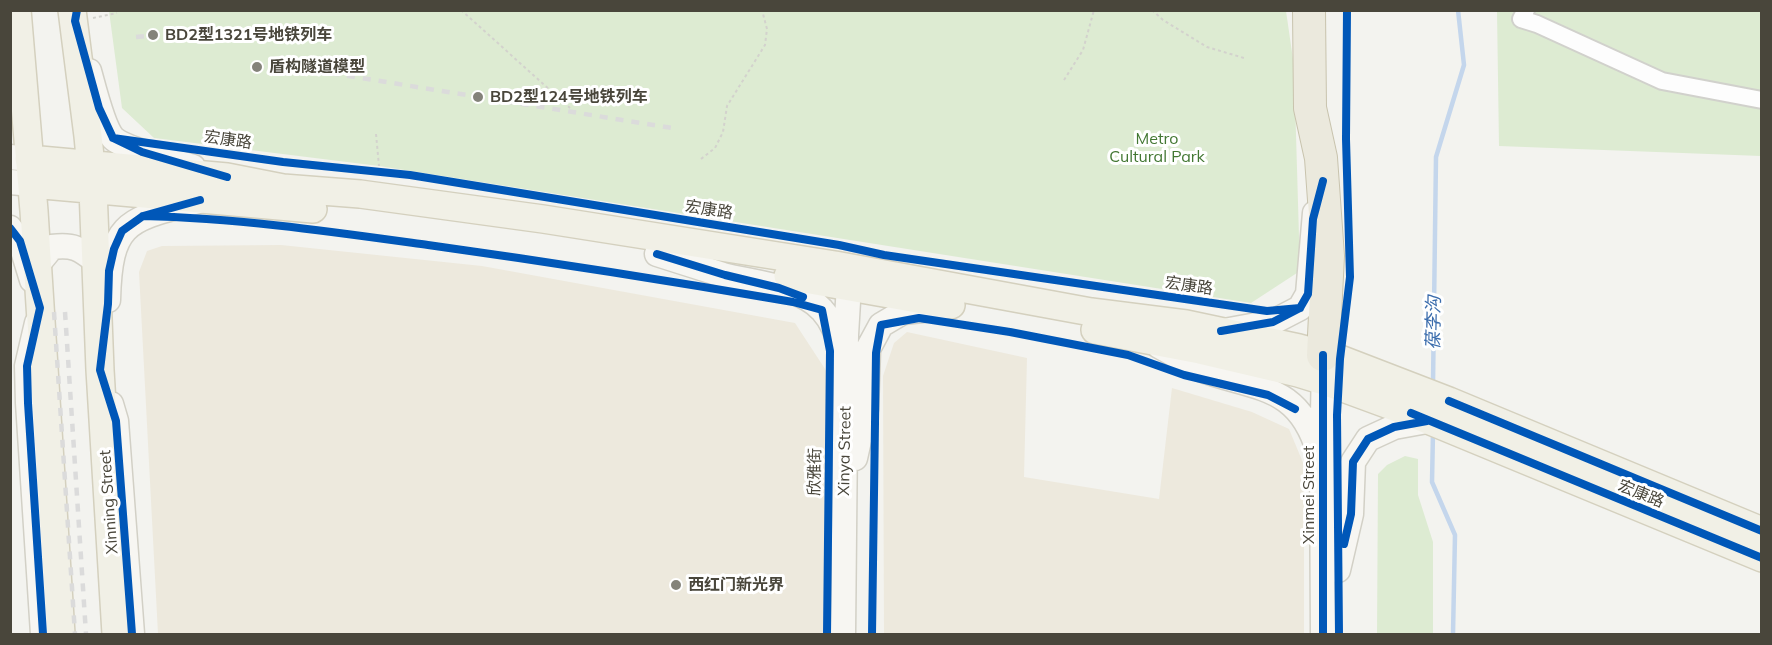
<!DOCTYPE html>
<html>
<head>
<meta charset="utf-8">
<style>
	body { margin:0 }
	#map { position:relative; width:1772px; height:645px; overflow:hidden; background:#f3f3ef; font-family:Mulish,sans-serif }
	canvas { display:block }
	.frame { position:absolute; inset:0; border:12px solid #49463b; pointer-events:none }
</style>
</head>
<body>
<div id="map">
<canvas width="1772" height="645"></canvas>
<div class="frame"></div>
</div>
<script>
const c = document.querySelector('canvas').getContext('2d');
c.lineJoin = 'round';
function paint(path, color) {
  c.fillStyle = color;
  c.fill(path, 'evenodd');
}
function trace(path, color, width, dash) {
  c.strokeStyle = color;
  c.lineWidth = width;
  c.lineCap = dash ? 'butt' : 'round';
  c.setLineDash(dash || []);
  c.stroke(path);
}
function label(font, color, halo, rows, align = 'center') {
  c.font = font + ' Mulish,"Noto Sans SC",sans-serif';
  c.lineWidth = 6;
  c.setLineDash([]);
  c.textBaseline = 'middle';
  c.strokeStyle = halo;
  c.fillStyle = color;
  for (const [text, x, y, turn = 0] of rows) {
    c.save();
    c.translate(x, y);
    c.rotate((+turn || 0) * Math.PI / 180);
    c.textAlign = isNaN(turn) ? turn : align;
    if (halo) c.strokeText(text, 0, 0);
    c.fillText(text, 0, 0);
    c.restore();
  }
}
paint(new Path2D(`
	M281 245 482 266 795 323 827 372V634H158L139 272 147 251 162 246Z
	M907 332 1027 358 1024 477 1159 499 1172 388 1252 412 1289 429 1304 465V634H884L883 376 894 343Z`), '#ede9dd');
paint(new Path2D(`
	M109 11H1286L1294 66 1300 271 1251 303 379 166 154 138 122 108Z
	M1497 11H1761V156L1499 146Z
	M1405 456 1418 459V495L1433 542V634H1377L1378 474 1387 465Z`), '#ddebd2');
trace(new Path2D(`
	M1433 384 1436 157 1464 65 1458 10
	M1433 432 1432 482 1455 535 1453 634`), '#c4d6ec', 4.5);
const street = new Path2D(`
	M1526 10 1521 19 1537 24 1662 81 1762 100`);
const secondary = new Path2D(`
	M89 71C93 85 103 127 113 138 124 149 177 162 193 167
	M10 157 29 159
	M10 182 32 184
	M10 228 20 241 32 280
	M657 254C679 261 701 268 723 275 753 283 801 286 822 310 833 322 838 336 842 351
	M38 264 52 247C74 244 80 249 97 262
	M108 300C110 219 129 220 199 201
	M37 323 27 366 28 403 43 634
	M1224 331 1273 322 1300 308 1308 294 1315 213
	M1159 346C1173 353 1186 363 1200 369 1256 390 1299 383 1319 453
	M111 404 116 421 132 634
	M855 458 866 409 868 349 881 325 903 312 942 308
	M1338 570 1351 514 1353 462 1368 439 1394 427 1427 421
	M843 634 846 335 850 268
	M1323 634 1322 463 1324 364`);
const primary = new Path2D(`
	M17 10 34 211 61 634
	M72 10 88 136 93 189 100 370 116 634
	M29 159 227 177 283 188 360 194 543 219 835 265 1091 312 1186 324 1299 348 1340 359 1449 401 1762 531
	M32 184 313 209
	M788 276 951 305
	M1095 330 1200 350 1298 373 1324 381 1411 413 1762 558`);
const highway = new Path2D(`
	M1309 10 1310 108 1321 158 1328 256 1323 355`);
trace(street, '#d1d1cc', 20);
trace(secondary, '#d2d0c6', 27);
trace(primary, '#d4d0be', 30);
trace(highway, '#c8c3ad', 34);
trace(new Path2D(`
	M461 10 570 108
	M1152 10 1163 20 1207 47 1244 58
	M93 18 117 13
	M1064 80 1083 50 1094 10
	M376 134 379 166
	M701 159 715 148 723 132 727 106 765 45 767 29 762 10`), '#d3d2cd', 2, [3, 3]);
trace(street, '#fdfdfd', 16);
trace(secondary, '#f7f6f2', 24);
trace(primary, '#f1f0e6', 27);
trace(highway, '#ebe9dd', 32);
trace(new Path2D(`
	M136 37 174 33
	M268 63 678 129
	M54 312 75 634
	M65 312 86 634`), '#dbdbdb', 4.5, [8, 8]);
trace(new Path2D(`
	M77 10 75 21 99 108 113 138 142 152 227 177
	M113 138 283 162 410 175 839 245 884 255 1267 311 1300 308
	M143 216C238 218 334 232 428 245 550 262 671 281 793 302L822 310 830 351 827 634
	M10 228 20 241 40 308 27 366 28 403 43 634
	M657 254 725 275 779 288 803 297
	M1221 331 1273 322 1300 308 1308 294 1313 219 1323 181
	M1449 401 1762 531
	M1411 413 1762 558
	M1344 544 1351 514 1353 462 1368 439 1394 427 1427 421
	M132 634 116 421 100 370 108 304 109 271 114 249 122 231 143 216 200 200
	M872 634 876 353 881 325 919 318 1010 332 1128 355 1184 375 1268 395 1295 409
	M1323 634V355
	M1339 634 1337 415 1340 359 1350 277 1346 139 1347 10`), '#0057b8', 8);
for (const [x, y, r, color] of [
	[153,35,6,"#84837a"],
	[257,67,6,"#84837a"],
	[478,97,6,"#84837a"],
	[676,585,6,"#84837a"]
]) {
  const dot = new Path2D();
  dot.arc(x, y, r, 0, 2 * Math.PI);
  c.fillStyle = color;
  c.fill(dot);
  trace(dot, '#fff', 2);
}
label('bold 16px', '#49463b', '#fff', [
	["BD2型1321号地铁列车",165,35],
	["盾构隧道模型",269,67],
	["BD2型124号地铁列车",490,97],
	["西红门新光界",688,585]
], 'left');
label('16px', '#427732', '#fff', [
	["Metro",1157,139],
	["Cultural Park",1157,157]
]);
label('16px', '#49463b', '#fff', [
	["宏康路",228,140,8],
	["宏康路",709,210,9],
	["宏康路",1189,286,8],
	["Xinya Street",845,451,-89],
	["欣雅街",815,472,-89],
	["宏康路",1641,494,22],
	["Xinmei Street",1309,495,-90],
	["Xinning Street",109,502,-94]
]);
label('italic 18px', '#3c6dad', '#fff', [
	["葆李沟",1434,323,-89]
]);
</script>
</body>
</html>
